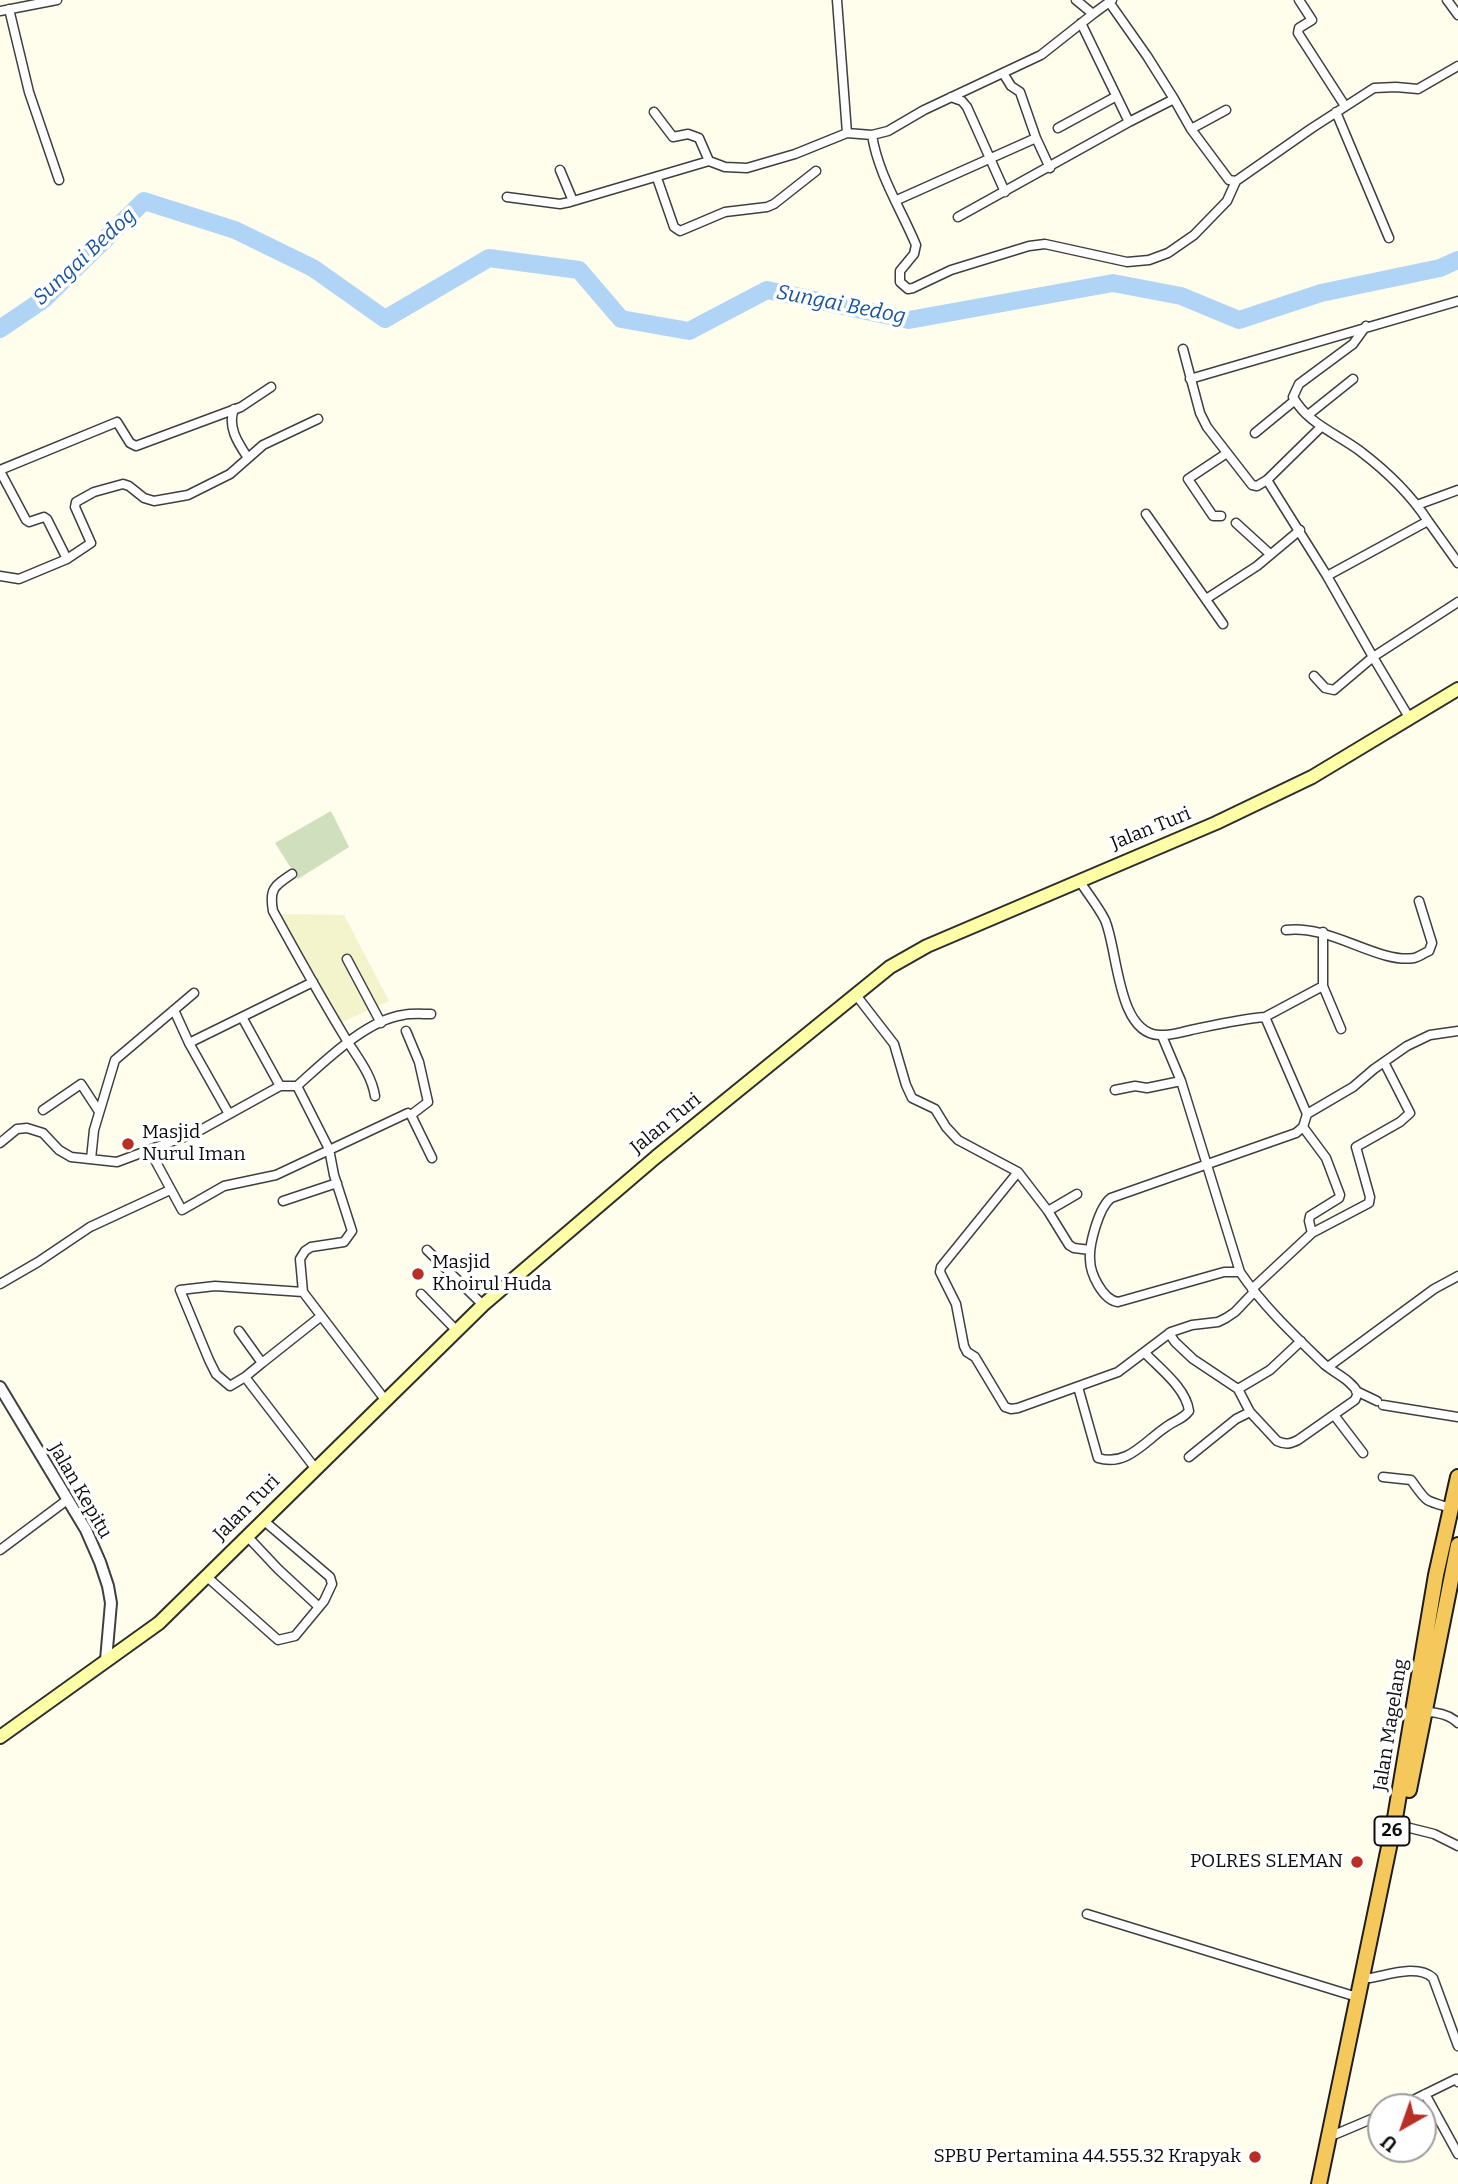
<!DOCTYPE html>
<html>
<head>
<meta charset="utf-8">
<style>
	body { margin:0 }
	#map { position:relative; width:1458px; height:2184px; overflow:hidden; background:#fffdeb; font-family:Bitter,serif }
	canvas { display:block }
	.north { position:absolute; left:1367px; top:2093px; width:70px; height:70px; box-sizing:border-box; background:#fff; border:2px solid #9e9e9e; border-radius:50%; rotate:220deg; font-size:19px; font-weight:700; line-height:28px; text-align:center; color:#0c0c0c }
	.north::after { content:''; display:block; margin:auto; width:24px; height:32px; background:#b92f26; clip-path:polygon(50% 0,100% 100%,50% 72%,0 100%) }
</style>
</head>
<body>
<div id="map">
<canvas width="1458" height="2184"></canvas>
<div class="north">U</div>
</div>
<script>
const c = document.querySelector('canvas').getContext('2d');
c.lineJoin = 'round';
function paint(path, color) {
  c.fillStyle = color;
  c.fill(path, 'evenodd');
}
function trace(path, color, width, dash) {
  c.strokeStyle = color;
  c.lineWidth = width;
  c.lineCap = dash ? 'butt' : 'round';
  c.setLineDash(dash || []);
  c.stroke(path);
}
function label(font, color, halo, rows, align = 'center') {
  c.font = font + ' Bitter,serif';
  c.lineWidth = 7;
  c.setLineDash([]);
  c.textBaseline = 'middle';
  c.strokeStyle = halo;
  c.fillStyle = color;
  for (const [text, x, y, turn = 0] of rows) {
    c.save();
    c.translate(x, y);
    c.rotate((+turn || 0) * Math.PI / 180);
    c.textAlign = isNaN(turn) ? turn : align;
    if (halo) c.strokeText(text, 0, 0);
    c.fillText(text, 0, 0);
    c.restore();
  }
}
paint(new Path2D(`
	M280 914 344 915 389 1001 340 1023Z`), '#f3f4cc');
paint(new Path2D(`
	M331 811 349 847 298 879 275 843Z`), '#d0dfbd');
trace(new Path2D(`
	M0 329 44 299 144 201 235 230 313 268 385 319 489 258 579 270 621 319 689 331 767 290 909 320 1113 283 1181 296 1239 320 1321 293 1440 268 1458 260`), '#b0d4f5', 18);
const minor = new Path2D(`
	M837 0 847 133
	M1076 0 1093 14 1112 0
	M1299 0 1312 20 1299 28 1298 33 1345 106
	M1447 0 1458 15
	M1109 2 1147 56 1174 99
	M9 9 29 92 59 180
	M0 11 57 0
	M1081 23 1129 122 1174 99 1191 129 1229 180 1236 181 1312 128 1374 88 1396 87 1418 89 1458 66
	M1003 73 1011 86 1020 92 1036 138 1050 168
	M951 97 962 101 967 107 1005 192
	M654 112 673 137 688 134 699 138 709 161
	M1336 112 1389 238
	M1058 128 1115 97
	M1191 129 1226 110
	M872 135C878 174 901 209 916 245L914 254 900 271V282L908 289 913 288 951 270 1029 246 1045 244 1127 262 1149 260 1168 253 1194 235 1227 201 1236 181
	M560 170 573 201
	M657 178 674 227 680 231 725 212 767 207 774 204 816 171
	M507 197 560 204 570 202 709 161 725 167 747 168 795 154 847 133 872 135 888 131 924 110 1041 55 1093 14
	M897 200 1036 138
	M958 217 1129 122
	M1366 326 1353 344 1299 384 1293 397C1308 424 1336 433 1360 451 1385 470 1411 495 1428 521
	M1183 349 1200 413 1207 427 1252 485 1257 486 1267 480 1320 428
	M1190 379 1458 301
	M234 409C227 427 238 443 248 458
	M1308 415 1353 379
	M1255 433 1294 401
	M0 470 117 422 130 443 136 446 241 407 271 387
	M0 471 26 520 29 522 44 517 47 519 67 559 91 543 75 507 76 502 94 492 123 484 129 486 144 498 154 501 188 495 230 474 263 445 318 419
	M1267 480 1327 576
	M1417 505 1458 490
	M1146 514 1223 624
	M1221 516H1213L1188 479 1227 453
	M1236 523 1270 554
	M0 576 19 579 67 559
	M1206 599 1257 566 1300 530
	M1314 676 1325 688 1334 690 1373 657 1327 576 1428 521 1458 563
	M1410 719 1373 657 1458 602
	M292 874C274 886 269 889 273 911 296 953 319 994 343 1034 355 1055 371 1072 375 1096
	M1079 880C1087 893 1098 906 1105 920 1118 950 1117 1033 1159 1035 1169 1036 1181 1032 1191 1030 1215 1025 1240 1019 1265 1017L1307 1114
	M1286 930C1330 924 1378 964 1414 958 1419 957 1424 953 1429 951L1432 943 1419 901
	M1323 932V986L1341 1029
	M347 959 381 1023
	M856 995 894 1044 906 1085 912 1098 935 1109 946 1127 958 1140 1018 1172 1048 1211 1069 1245 1074 1248 1090 1250
	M174 1010 189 1043 229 1114
	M242 1017 280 1086
	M1265 1017 1323 986
	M406 1031 419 1062 428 1102 411 1115
	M1162 1036 1181 1081 1240 1272
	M189 1043 313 982
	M297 1086 329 1149 334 1175 352 1231 344 1242 311 1247 305 1251 300 1259 303 1292 386 1401
	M1115 1090 1135 1086 1147 1088 1181 1081
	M43 1110 81 1084 98 1110
	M0 1143 17 1129 27 1128 43 1133 59 1150 71 1157 117 1162 197 1132 280 1086H297C324 1062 366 1020 403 1015 412 1013 422 1014 431 1014
	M150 1151 182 1210 224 1186 276 1175 408 1113 411 1115 432 1158
	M91 1159 94 1130 115 1060 194 993
	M1018 1172 941 1267 940 1272 956 1304 964 1346 967 1352 975 1357 1005 1407 1011 1409 1018 1408 1118 1372 1171 1332 1192 1325 1218 1322 1226 1318 1235 1312 1254 1292
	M283 1201 337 1183
	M1048 1211 1077 1194
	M1312 1233 1369 1203 1370 1197 1356 1147 1400 1122 1410 1113 1384 1062
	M427 1250 483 1305
	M0 1284 38 1262 90 1227 170 1190
	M1252 1289 1312 1233 1309 1221 1310 1216 1339 1198 1340 1195 1326 1158 1303 1127
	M421 1294 456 1330
	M239 1331 262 1363 320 1317
	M1169 1333 1175 1342 1193 1359 1238 1389 1250 1412 1277 1441C1286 1445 1290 1444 1298 1440L1355 1400 1358 1393C1351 1380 1336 1374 1325 1365 1295 1336 1263 1306 1240 1272H1224L1118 1302C1103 1300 1090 1274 1090 1259 1089 1244 1099 1207 1111 1198L1296 1133 1303 1127 1307 1114 1353 1087 1374 1069 1407 1046 1430 1035 1458 1031
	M262 1363 245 1377 315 1468
	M1328 1367 1434 1289 1458 1276
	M245 1377 230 1386 216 1374 209 1360 180 1290 215 1286 303 1292
	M1078 1387 1098 1458C1127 1467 1145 1441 1166 1427 1175 1420 1182 1420 1189 1411 1186 1388 1160 1369 1145 1353
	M1238 1389 1270 1370 1301 1341
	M1356 1391 1377 1401
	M1383 1405 1458 1417
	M1334 1415 1363 1453
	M1189 1457 1236 1419 1250 1412
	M1383 1477 1411 1480C1428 1503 1423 1500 1451 1508
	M247 1536 278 1569 319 1607
	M0 1550 67 1500
	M206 1576 278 1640 295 1636 324 1601 332 1584 330 1577 263 1520
	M1424 1712C1436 1712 1449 1714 1458 1723
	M1402 1826 1434 1834 1458 1846
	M1087 1914 1357 1997
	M1370 1978C1388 1975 1418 1964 1433 1978L1458 2046
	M1425 2094 1458 2154
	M1399 2107 1456 2079 1458 2082
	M1336 2134 1381 2115`);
const tertiary = new Path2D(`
	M0 1387 86 1530 100 1562 108 1586 111 1603 106 1660`);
const secondary = new Path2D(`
	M0 1737 159 1623 483 1305 656 1157 890 967 927 946 1216 823 1312 777 1458 689`);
const trunk = new Path2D(`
	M1409 1790 1458 1545
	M1319 2184 1395 1818 1436 1575 1458 1477`);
trace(minor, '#3f3f3f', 11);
trace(tertiary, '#3f3f3f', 14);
trace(secondary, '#2e2e2e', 16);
trace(trunk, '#1d1d1d', 18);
trace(minor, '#fff', 8);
trace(tertiary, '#fff', 10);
trace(secondary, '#fefea6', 12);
trace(trunk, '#f5c85c', 14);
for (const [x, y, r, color] of [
	[128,1144,7,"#b92f26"],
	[418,1274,7,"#b92f26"],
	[1357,1862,7,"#b92f26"],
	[1255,2157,7,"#b92f26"]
]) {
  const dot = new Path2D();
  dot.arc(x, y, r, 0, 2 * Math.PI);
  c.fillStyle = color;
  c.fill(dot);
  trace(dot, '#fff', 2.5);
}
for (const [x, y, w] of [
	[1392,1831,35]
]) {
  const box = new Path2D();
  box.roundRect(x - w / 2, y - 14.5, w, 29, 5);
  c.fillStyle = '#fff';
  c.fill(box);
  trace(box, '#0c0c0c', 2);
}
label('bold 18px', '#0c0c0c', null, [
	["26",1392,1831]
]);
label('19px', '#0c0c0c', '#fff', [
	["Jalan Turi",1151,829,-22],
	["Jalan Turi",666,1124,-39],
	["Jalan Kepitu",80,1491,60],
	["Jalan Turi",247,1508,-45],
	["Jalan Magelang",1391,1725,-81]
]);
label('19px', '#0c0c0c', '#fff', [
	["Masjid",142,1133],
	["Nurul Iman",142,1155],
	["Masjid",432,1263],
	["Khoirul Huda",432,1285],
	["POLRES SLEMAN",1343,1862,"right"],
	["SPBU Pertamina 44.555.32 Krapyak",1241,2157,"right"]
], 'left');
label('italic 21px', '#17539b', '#fff', [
	["Sungai Bedog",85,257,-43],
	["Sungai Bedog",841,305,11]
]);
</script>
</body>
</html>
